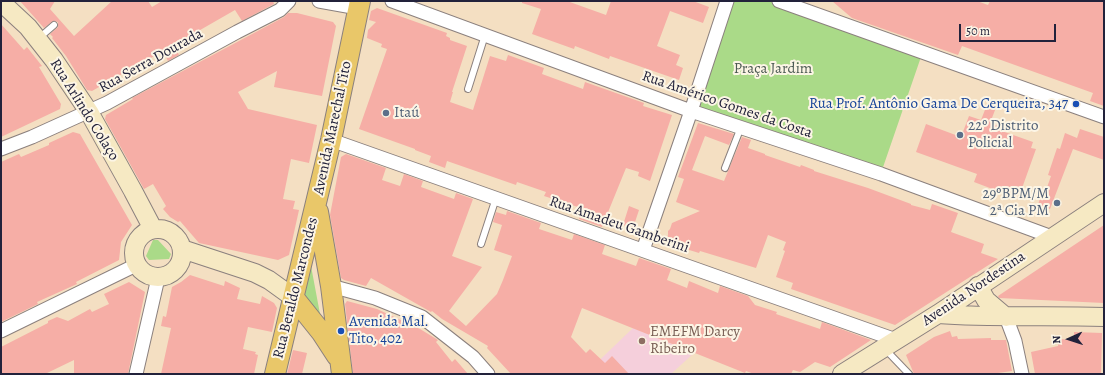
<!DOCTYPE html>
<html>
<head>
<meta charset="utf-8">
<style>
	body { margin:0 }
	#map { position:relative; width:1105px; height:375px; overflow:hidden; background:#f4dfc2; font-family:Alegreya,serif }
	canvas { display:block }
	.frame { position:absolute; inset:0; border:2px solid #22223b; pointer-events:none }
	.north { position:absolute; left:1049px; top:319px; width:40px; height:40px; -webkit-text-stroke:3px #fcf5e5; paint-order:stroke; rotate:267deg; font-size:11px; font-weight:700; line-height:16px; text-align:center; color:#22223b }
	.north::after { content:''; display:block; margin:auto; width:14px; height:18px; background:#22223b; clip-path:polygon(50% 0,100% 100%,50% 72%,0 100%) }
	.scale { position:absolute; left:959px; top:24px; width:97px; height:18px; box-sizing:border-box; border:2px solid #22223b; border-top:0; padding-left:5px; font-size:12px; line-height:14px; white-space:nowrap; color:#22223b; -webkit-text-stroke:3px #fcf5e5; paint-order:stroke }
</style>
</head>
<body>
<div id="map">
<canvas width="1105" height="375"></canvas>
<div class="frame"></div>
<div class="north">N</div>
<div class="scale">50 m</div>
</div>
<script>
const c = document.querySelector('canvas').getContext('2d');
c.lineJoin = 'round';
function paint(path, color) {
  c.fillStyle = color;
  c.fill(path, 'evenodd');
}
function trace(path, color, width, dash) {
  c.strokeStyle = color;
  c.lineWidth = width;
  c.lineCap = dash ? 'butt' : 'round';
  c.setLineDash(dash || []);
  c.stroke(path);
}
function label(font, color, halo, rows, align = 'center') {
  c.font = font + ' Alegreya,serif';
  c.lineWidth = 4;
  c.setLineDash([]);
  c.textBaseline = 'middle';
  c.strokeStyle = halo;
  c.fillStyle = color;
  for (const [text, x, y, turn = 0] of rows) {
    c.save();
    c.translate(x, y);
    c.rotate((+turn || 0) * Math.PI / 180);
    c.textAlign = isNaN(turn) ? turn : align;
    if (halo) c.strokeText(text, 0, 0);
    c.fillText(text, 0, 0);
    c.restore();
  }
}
paint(new Path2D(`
	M633 328 694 353 671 374H585Z`), '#f5cfdb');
paint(new Path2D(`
	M729 1H772L922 54 881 173 688 109Z
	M153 240H158L171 254 169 259 149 260 146 256Z
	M311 266 320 314 301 296Z`), '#aada88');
paint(new Path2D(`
	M20 1H55L50 9 74 36 112 1H148L152 7 162 1H273L274 4 242 21 235 10 174 45 179 55 168 61 163 51 92 91 87 90 66 56 52 38 53 37 50 34 58 27V22L53 21 44 28Z
	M522 1H567L606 15 611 1H693L709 7 703 23 670 11 657 46 680 55 676 65 683 68 679 80 610 56 609 59 575 46 574 49 532 34 541 9 522 3Z
	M832 1H977L988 5 990 1H1104V106L1090 101 1093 93 962 46 958 55 852 18Z
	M377 8 447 33 446 36 450 38V40L467 46 452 92H453L450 102 473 110 490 56 506 61 508 55 544 68 542 74 583 89 585 82 644 103 643 106 672 115 650 181 638 176 639 172 626 168 602 227 579 219 580 215 576 214 578 207 544 196 546 192 517 182 516 185 447 161 445 168 429 162 431 156 415 150V149L359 129 387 49 381 47 382 44 367 38 368 30 376 22 369 20 371 11Z
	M288 13H297L333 22 336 26 322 96 274 87 277 71 238 92 248 109 317 125 309 163 291 159 283 199 295 201 293 209 299 210 289 255 278 260 199 243 180 221 178 222 170 217 163 209 166 206 153 184 144 189 105 119 106 115 133 99 132 98 284 17Z
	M1 24 24 50 27 47 42 66 39 67 61 104 60 109 1 137Z
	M988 102 997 105 990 123 1001 127 999 130 1033 142 1031 148 1036 149 1021 191 1019 190 1016 198 974 182 977 174 916 152 926 124 961 137 969 116 981 120Z
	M698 123 734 134 729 145 705 136 692 170 724 181 742 137 751 140 748 148 765 154V155L800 167 801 165 814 170V171L868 188 911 204V205L930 210 932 204 958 213 951 232 984 244 981 253 998 259 895 325 791 289 793 283 776 277 785 251 783 250 786 242 768 235 756 268 700 251 699 253 686 249 666 241 668 235V231L670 229 672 223 700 211 676 202 684 179 678 177Z
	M1080 129 1104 137V160L1073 149 1050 209 1038 205 1041 195 1044 196 1051 176 1048 175 1057 148 1060 149 1065 133 1077 138Z
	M73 132 80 134 132 225 121 242 119 260 76 282 77 284 37 302 38 304 1 322V162L19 154 21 157 49 145V143Z
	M346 154 386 168 382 180 400 186 404 174 423 181 421 187 454 199 456 193 473 199 452 256 482 267 449 311 466 326 497 294 503 280 512 256 494 250 502 225 493 222 496 212 506 215 507 211 541 223 539 229 572 240 574 234 605 245 602 254 636 266 639 258 671 269 667 280 687 288 689 281 718 293 720 286 748 296 755 305 777 312 776 314 820 329 822 322 871 340 830 367 815 362 800 372 793 370 791 374H754L746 371 745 373 582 308 571 337 586 353 590 349 605 363 612 356 629 374H511L487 348 488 346 442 319 432 311 431 312 371 278 366 286 344 280 341 278 330 215 341 157Z
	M629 206 639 210 633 228 623 225Z
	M1104 225V303L999 298 998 296Z
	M190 275 224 286 225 281 240 288 237 299 260 304 262 296 274 303 277 308 272 332 248 327 243 349 256 352 255 354 258 355 254 374H161L171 328 161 326 163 316 166 317 172 287 181 282Z
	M129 282 145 292 128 374H74V360L45 374H1V347L48 323V321L57 317 68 321 90 309 92 312 109 304 104 294Z
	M347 301 377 309 420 329 438 340 436 342 452 362 455 359 468 374H353L345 304Z
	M950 331 952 337 957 336 958 339 991 338V340H1006L1012 371 991 374H914L906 355 934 337Z
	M1074 332 1102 333 1101 374H1035L1031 352 1058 346 1059 339 1074 340Z
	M293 350 307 353 302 374H287Z`), '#f6aea6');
const lane = new Path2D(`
	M39 38 54 25
	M468 89 485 35
	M725 168 741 127
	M481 244 496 198
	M885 349 909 374`);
const street = new Path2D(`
	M319 1 358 8
	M392 1 691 111 881 174 1052 237
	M779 1 1104 117
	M331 140 896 340
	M1 149 32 137 107 103 237 32 280 10 289 1
	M643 250 691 111 727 1
	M331 286 375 298 422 317 473 357 488 374
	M1006 317 1015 341 1022 374
	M1 331 136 265
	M136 374 158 278`);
const secondary = new Path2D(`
	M1 2 28 27 54 60 89 112 133 191 153 229
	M134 253a24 24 0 1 1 48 0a24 24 0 1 1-48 0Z
	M182 249 255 273 269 280 294 298
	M978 286 986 300 1006 317
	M938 314C993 318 1049 315 1104 317
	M842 374 938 314 1104 203`);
const primary = new Path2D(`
	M318 212 331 286 342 374
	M294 298 322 333 337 356
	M275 374 331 140 360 1`);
trace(lane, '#8b807e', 8);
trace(street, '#8b807e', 15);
trace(secondary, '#8b807e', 20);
trace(primary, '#8b807e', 22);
trace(lane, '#fff', 6);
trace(street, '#fff', 13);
trace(secondary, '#f6e9c3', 18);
trace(primary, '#e9c769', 20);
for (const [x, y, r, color] of [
	[1076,104,4,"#1a4fb4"],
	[386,113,4,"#5c6f8a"],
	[960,135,4,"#5c6f8a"],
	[1057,203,4,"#5c6f8a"],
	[341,331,4,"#1a4fb4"],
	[642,341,4,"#8d6e63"]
]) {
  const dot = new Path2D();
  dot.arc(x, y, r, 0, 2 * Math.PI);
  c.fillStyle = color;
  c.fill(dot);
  trace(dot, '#fcf5e5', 1.5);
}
label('15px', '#22223b', '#fcf5e5', [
	["Rua Serra Dourada",151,61,-29],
	["Rua Américo Gomes da Costa",727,105,19],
	["Rua Arlindo Colaço",84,110,58],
	["Avenida Marechal Tito",333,128,-78],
	["Rua Amadeu Gamberini",619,225,19],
	["Rua Beraldo Marcondes",296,288,-76],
	["Avenida Nordestina",974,289,-34]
]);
label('15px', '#4b5952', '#fcf5e5', [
	["Praça Jardim",773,69]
]);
label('15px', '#164399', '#fcf5e5', [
	["Rua Prof. Antônio Gama De Cerqueira, 347",1068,104],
	["Avenida Mal.",349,322,"left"],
	["Tito, 402",349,339,"left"]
], 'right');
label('15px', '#4e5e75', '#fcf5e5', [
	["Itaú",394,113],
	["22º Distrito",968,126],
	["Policial",968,143],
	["29ºBPM/M",1049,194,"right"],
	["2ª Cia PM",1049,211,"right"]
], 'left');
label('15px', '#785e54', '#fcf5e5', [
	["EMEFM Darcy",650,332],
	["Ribeiro",650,349]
], 'left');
</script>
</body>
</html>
